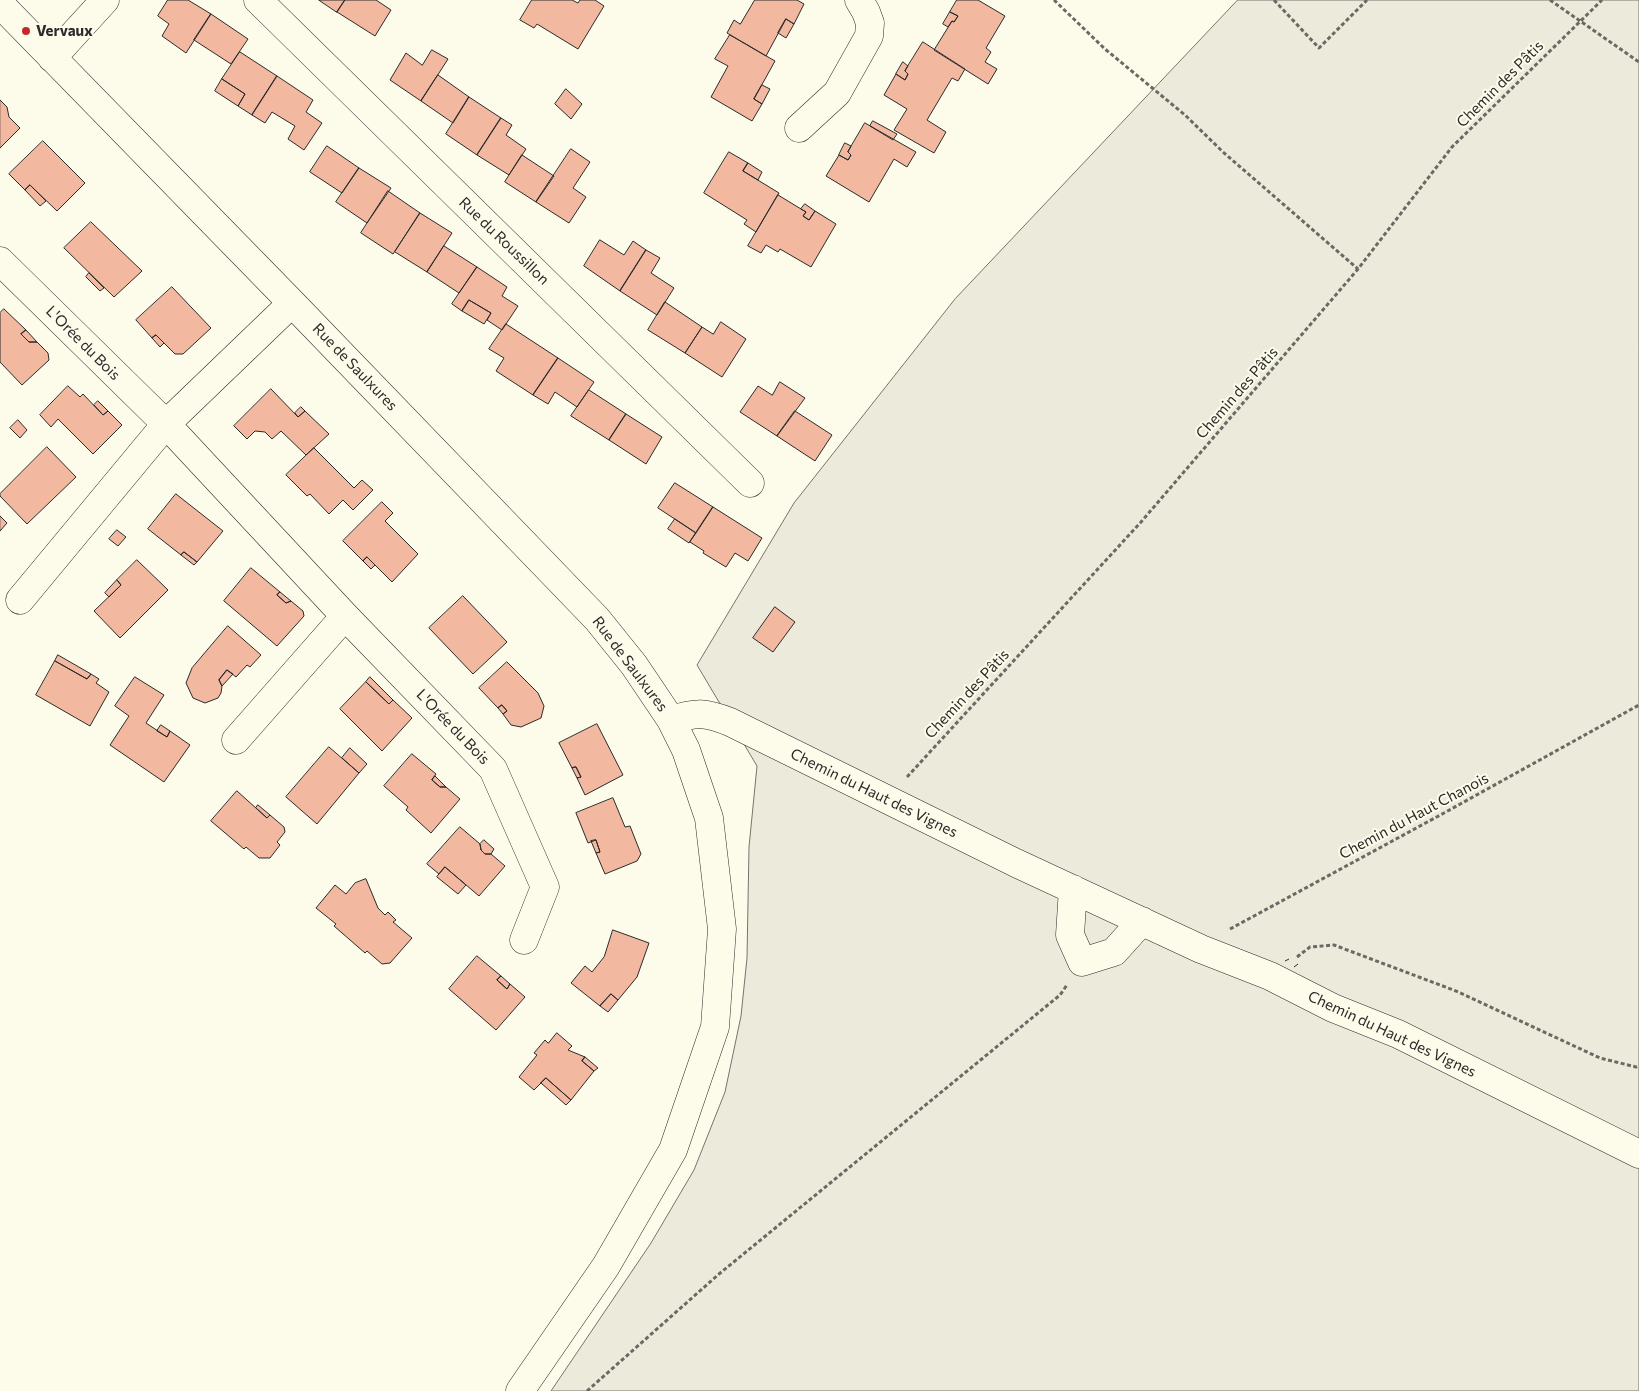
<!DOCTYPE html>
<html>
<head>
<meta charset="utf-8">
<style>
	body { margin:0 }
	canvas { display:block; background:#fdfbea }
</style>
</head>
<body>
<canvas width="1639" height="1391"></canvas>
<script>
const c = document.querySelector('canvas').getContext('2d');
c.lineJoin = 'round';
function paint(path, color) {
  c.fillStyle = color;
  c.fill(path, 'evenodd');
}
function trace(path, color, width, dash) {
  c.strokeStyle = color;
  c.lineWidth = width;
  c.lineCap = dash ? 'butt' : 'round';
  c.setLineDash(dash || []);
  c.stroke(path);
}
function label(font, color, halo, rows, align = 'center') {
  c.font = font + ' Commissioner,sans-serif';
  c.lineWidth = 4;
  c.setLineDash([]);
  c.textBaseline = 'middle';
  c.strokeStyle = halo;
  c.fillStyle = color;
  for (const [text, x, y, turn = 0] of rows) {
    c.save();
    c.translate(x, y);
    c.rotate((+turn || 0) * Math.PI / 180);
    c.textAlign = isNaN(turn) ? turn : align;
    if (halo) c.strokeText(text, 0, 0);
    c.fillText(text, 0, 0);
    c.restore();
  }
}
const green = new Path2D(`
	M1238 0H1639V1391H551L651 1243 694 1170 725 1092 741 1016 747 958 749 847 757 766 697 665 794 503 955 299Z`);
paint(green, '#ecebdb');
trace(green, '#74746e', 1);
const building = new Path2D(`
	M168 0H188L211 14 186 53 162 36 169 24 158 16Z
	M319 0H345L337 12Z
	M345 0H376L391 10 375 36 337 12Z
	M532 0H572L578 3 580 0H595L604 6 578 49 537 24 534 28 520 20Z
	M755 0H797L804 4 794 24 786 19 766 56 727 33 734 20 740 24Z
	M957 0H978L1005 16 986 48 991 52 985 62 997 69 988 84 934 50 952 21 954 22 958 16 950 12Z
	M950 12 958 16 954 22 952 21 948 27 943 24Z
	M211 14 248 39 231 64 194 40Z
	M786 19 794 24 786 38 778 33Z
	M730 35 775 61 754 99 762 104 752 121 711 97 728 66 715 59Z
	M923 42 965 69 958 81 952 78 927 120 946 132 934 153 894 130 907 109 884 95 896 74 905 80 908 74 905 71Z
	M432 50 448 59 421 101 390 80 406 53 422 65Z
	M240 52 277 76 252 115 238 106 245 94 222 79Z
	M903 62 908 66 905 71 908 74 905 80 896 74Z
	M438 75 469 97 453 123 421 101Z
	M277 76 313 100 306 112 322 123 304 150 288 139 295 126 272 112 265 123 252 115Z
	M222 79 245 94 238 106 215 91Z
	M762 85 770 89 762 104 754 99Z
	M566 89 582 104 571 119 555 104Z
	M469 97 501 118 477 155 446 134Z
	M0 100 7 107 9 117 20 128 0 148Z
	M501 118 512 125 506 135 526 149 509 175 477 155Z
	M873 121 897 134 893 140 870 126Z
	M865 123 916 152 907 167 894 159 869 202 826 176 839 155 848 160 851 155 848 152Z
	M43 141 85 183 57 211 30 185 25 190 9 174Z
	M845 143 851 146 848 152 851 155 848 160 839 155Z
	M327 146 359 168 342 193 310 172Z
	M571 149 590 162 573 188 586 197 569 223 536 202Z
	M729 152 748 163 743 171 779 193 756 232 744 224 747 220 704 193Z
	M522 155 554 176 536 202 505 182Z
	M748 163 762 172 758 180 743 171Z
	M359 168 391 188 367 223 336 202Z
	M30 185 46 201 40 206 25 190Z
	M388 191 420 213 393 254 361 233Z
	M778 195 806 212 803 216 809 220 815 211 836 224 811 267 780 249 778 252 766 245 761 253 748 246Z
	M805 204 815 211 809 220 803 216 806 212 801 209Z
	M420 213 452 233 427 272 395 252Z
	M91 222 142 271 114 297 64 248Z
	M600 240 624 255 633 241 646 250 620 291 584 266Z
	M444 246 477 267 459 293 427 272Z
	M646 250 660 258 651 273 674 288 657 315 620 291Z
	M477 267 507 287 502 296 518 306 502 330 487 320 491 313 469 300 462 311 452 304Z
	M89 273 104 288 100 291 86 277Z
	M172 287 211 328 183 354H175L156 335 152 338 136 320Z
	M469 300 491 313 484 324 462 311Z
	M665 302 702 327 685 353 648 330Z
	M4 309 26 330 21 334 29 342H37L48 353 49 360 22 385 0 362V313Z
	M721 322 746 339 722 377 685 353 702 327 713 334Z
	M506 324 558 358 533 395 496 371 504 358 489 349Z
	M26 330 37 342H29L21 334Z
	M156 335 164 343 160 347 152 338Z
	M558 358 594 382 577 407 555 392 548 404 533 395Z
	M780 382 805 398 777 436 740 412 758 386 772 395Z
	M68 386 80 397 83 394 103 415 108 411 122 425 93 454 58 419 51 427 40 415Z
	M271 389 298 417 305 411 329 434 306 455 281 431 272 439 265 432 255 431 247 439 234 426Z
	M589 390 626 414 609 440 571 416Z
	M98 401 108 411 103 415 94 405Z
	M301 407 305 411 298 417 295 413Z
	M795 411 832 435 815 461 777 436Z
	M626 414 662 437 646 464 609 440Z
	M18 420 27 430 20 438 10 428Z
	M47 447 76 477 27 524 0 496V494Z
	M314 448 354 488 362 480 373 490 353 510 343 500 329 514 310 494 307 496 286 475Z
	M675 483 713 507 696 533 658 508Z
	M176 494 223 531 197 562 184 552 181 555 148 529Z
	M382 502 393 513 385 521 418 554 392 582 367 557 363 561 343 541Z
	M713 507 762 538 748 561 735 553 726 567 703 553 704 551 690 542Z
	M0 516 7 523 0 531Z
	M675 519 696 533 689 543 668 529Z
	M117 530 126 537 118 546 109 539Z
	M184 552 197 562 194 565 181 555Z
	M367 557 375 565 371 569 363 561Z
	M137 560 168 590 120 638 94 611 121 585 117 580Z
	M251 568 280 592 277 595 286 603 291 601 303 611 304 616 277 646 224 601Z
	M117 580 121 585 109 597 105 593Z
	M280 592 291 601 286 603 277 595Z
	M463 596 507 642 473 674 429 628Z
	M775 607 795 622 773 652 753 638Z
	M228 626 261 655 250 667 247 665 236 677 227 670 219 680 222 686 221 693 218 698 205 703 193 698 186 683 192 668Z
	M58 655 91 674 87 679 55 661Z
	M55 661 87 679 91 674 99 679 96 683 109 692 90 726 36 695Z
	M507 662 538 693 544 706 541 718 521 727 511 725 503 714 507 711 502 705 498 708 479 688Z
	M227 670 233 674 222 686 219 680Z
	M135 677 164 695 146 723 167 737 170 731 190 745 164 782 110 745 129 716 115 706Z
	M370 677 393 700 389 704 366 682Z
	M366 682 389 704 393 700 412 718 382 751 340 709Z
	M502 705 507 711 503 714 498 708Z
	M597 724 623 775 585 795 577 778 581 777 576 767 572 768 559 743Z
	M161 725 170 731 167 737 157 731Z
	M329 747 359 773 317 824 286 797Z
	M350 748 367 764 359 773 342 758Z
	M412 754 436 774 432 780 440 787H446L460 799 431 833 406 810 408 807 384 786Z
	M576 767 581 777 577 778 572 768Z
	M435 776 446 787H440L432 780Z
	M237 791 267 818 270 815 284 827 285 832 277 842 280 845 270 858H259L246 847 244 849 211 821Z
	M613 798 625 827 630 826 641 854 637 861 605 874 596 853 600 852 596 840 588 843 576 813Z
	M258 805 270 815 267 818 256 808Z
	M460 827 480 844 481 850 485 854H491L505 866 479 896 445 867 439 874 427 864Z
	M484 840 494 849 491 854H485L481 850 480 844Z
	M596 840 600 852 596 853 591 841Z
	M445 867 466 885 458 894 437 877Z
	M366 879 378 908 385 915 388 912 396 920 393 922 412 938 390 963 382 964 367 951 365 953 334 926 336 924 316 908 335 885 346 894 355 883Z
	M613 930 649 943 637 977 618 1000 611 994 600 1006 571 983 585 966 592 972 604 957Z
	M477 956 501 976 497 980 507 989 510 984 525 997 496 1030 449 989Z
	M501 976 510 984 507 989 497 980Z
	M611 994 618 1000 608 1012 600 1006Z
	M557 1033 572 1046 568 1050 585 1057 582 1061 594 1071 571 1100 546 1078 534 1090 519 1077 537 1055 534 1053 545 1040 548 1043Z
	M585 1057 598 1068 594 1071 582 1061Z
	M546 1078 571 1100 566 1105 541 1083Z`);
paint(building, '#f2b8a0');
trace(building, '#2b2b2b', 1);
const minor = new Path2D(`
	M258 0 750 483
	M0 4 292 303 597 619 634 665 671 720 686 750 709 818 722 929 715 1027 673 1150 606 1266 520 1391
	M52 58 105 0
	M799 128 837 93 869 36 870 23 866 12 859 0
	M0 261 166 424 292 303
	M20 600 166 424 345 616 493 769 545 887 524 940
	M671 720C697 712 705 712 730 722L1016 863 1201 949 1270 976 1333 1008 1398 1034 1639 1154
	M236 740 345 616
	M1073 889 1070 935 1082 962 1114 952 1142 921`);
trace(minor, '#2b2b2b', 29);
trace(new Path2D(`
	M1054 0 1105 49 1185 115 1223 152 1358 269
	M1274 0 1319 48 1367 0
	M1550 0 1639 62
	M907 777 1141 522 1358 269 1452 147 1602 0
	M1230 929 1444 813 1639 705
	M1297 957 1310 947 1334 945 1456 991 1600 1058 1636 1067 1639 1066
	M587 1391 719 1274 1060 995 1067 985`), '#6a6964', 3, [4, 2.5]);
trace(minor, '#fdfbea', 28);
trace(new Path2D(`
	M1285 961 1289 959
	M1294 967 1298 964`), '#2b2b2b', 1, [6, 2.5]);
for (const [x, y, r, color] of [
	[26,31,5,"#c62828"]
]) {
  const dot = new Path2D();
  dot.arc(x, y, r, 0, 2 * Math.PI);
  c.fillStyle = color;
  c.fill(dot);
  trace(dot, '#fdfbea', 2);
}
label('bold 15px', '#2b2b2b', '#fdfbea', [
	["Vervaux",36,31]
], 'left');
label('15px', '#2b2b2b', '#fdfbea', [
	["Chemin des Pâtis",1500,84,-45],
	["Rue du Roussillon",504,241,44],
	["L'Orée du Bois",83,343,45],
	["Rue de Saulxures",355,367,46],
	["Chemin des Pâtis",1237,393,-49],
	["Rue de Saulxures",630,664,53],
	["Chemin des Pâtis",967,694,-47],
	["L'Orée du Bois",453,727,46],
	["Chemin du Haut des Vignes",874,793,26],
	["Chemin du Haut Chanois",1414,816,-28],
	["Chemin du Haut des Vignes",1392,1034,25]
]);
</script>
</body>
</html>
